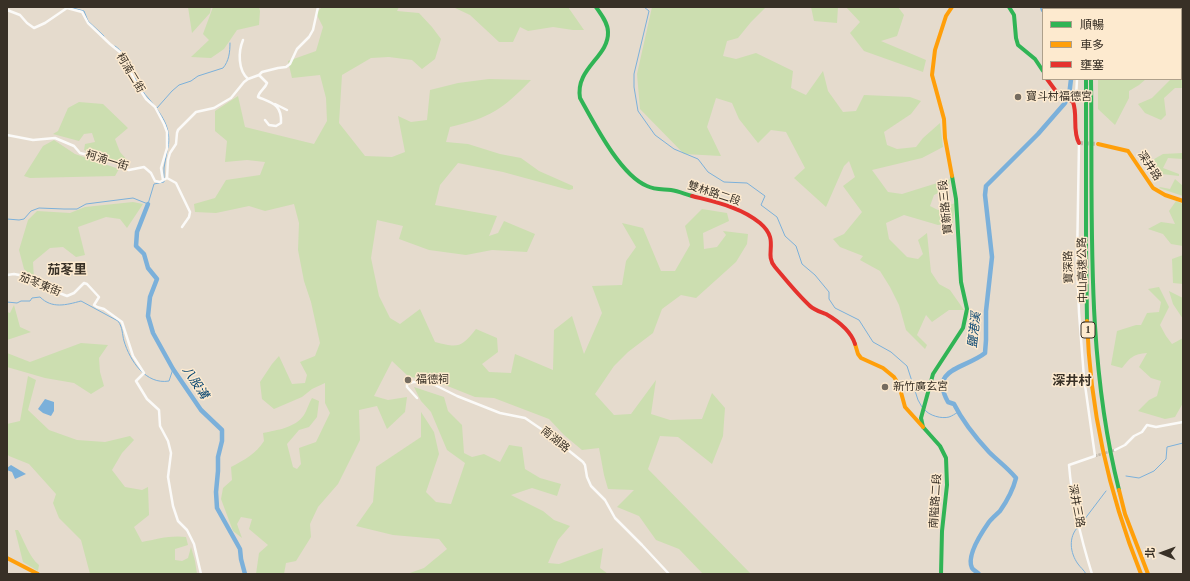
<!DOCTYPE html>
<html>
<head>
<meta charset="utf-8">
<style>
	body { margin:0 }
	#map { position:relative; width:1190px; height:581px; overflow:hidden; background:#e5dbcd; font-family:"Times New Roman","Noto Sans TC",serif }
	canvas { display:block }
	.frame { position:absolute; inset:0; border:8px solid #383026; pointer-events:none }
	.legend { position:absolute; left:1042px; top:8px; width:140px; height:72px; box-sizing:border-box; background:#fdeacf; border:1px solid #aea08b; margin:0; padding:5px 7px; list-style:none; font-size:12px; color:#383026 }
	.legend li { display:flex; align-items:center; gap:8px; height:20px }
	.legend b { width:20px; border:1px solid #aea08b }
	.north { position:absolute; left:1142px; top:533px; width:40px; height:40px; -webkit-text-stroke:3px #fdeacf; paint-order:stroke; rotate:271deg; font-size:11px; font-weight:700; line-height:16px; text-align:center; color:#383026 }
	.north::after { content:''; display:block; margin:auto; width:14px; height:18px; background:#383026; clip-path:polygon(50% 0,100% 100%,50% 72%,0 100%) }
</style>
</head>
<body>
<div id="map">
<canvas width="1190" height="581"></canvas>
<div class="frame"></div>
<ul class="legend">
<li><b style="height:5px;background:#30b455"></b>順暢</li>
<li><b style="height:5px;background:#ff9f0a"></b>車多</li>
<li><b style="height:5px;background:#e5322d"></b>壅塞</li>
</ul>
<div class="north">北</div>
</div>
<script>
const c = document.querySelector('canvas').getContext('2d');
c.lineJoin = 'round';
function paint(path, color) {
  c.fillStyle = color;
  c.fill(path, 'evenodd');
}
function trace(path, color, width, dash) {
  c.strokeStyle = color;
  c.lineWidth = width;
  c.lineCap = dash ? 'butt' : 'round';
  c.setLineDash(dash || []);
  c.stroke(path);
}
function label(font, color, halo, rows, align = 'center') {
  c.font = font + ' "Times New Roman","Noto Sans TC",serif';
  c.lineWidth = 3;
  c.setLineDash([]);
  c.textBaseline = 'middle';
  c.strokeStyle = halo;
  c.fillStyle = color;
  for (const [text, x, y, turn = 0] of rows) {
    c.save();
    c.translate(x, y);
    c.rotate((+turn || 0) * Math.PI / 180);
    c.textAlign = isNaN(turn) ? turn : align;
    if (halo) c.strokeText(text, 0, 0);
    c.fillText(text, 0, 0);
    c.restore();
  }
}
paint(new Path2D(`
	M188 7H211L210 13 192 33Z
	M213 7H259L260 11 259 25 237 30 224 49 211 58 191 57 209 40 203 34Z
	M322 7H399L397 11 419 13 432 27 441 39 435 59 422 69 412 60 389 57 371 58 342 75 339 123 365 156 392 157 405 152 398 116 411 122 427 120 430 90 458 83 489 79 531 80C503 109 490 118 450 127L446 142 468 144 500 154 521 158 539 171 573 186V189L569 190 503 172 458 163 440 185 435 205 497 216 489 236 498 233 504 221 535 234 527 252 492 250 466 255 429 250 399 239 403 226 377 220 371 258 379 296 390 318 400 324 420 309 435 342C458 348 461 348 476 329L497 338 498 352 482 364 489 372 511 373 515 354 553 370 554 330 572 316 584 354 602 313 592 286 622 285 626 261 636 247 622 223 643 228 661 271H675L690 245 685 226 702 209 727 213 729 221 703 233 704 249 717 247 726 235 723 231 748 234 747 244 736 262 696 298 681 295 662 309 653 333 628 352 614 366 595 394 614 415 631 414 656 380 651 414 670 420 702 419 712 393 725 408 723 436 712 464 678 437 660 436 648 469 751 574H703L679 549 656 540 639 516 617 507 634 490 608 489 604 475 599 448 582 450 564 435 549 419 494 398 475 397 430 379 409 377 392 361 374 396 388 400 407 397 405 412 387 429 377 406 359 410 360 440 338 484 318 507 310 524 311 537 296 561 286 563 284 574H256L259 553 268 545 249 529 252 519 241 517 237 524 242 538 233 531 221 499 223 488 232 480 231 467C244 460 256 454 264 441L263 433C277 430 295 428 304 415 307 410 309 403 312 398L319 401 317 417 309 427 299 430 287 444 293 467 297 469 301 464 299 448 316 442 330 413 325 403V383L312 389 302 397 274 409 262 399 260 382 272 364 279 356 292 384 305 383 307 375 300 362 315 356 320 343 311 302 304 281 298 250 299 223 294 204 265 211 249 206 216 213 195 212 194 204 215 198 226 180 260 175 265 162 247 160 225 162 227 141 215 131V111L238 96 245 127 314 144 327 121 326 98 320 75 292 78 288 61 316 51 323 27 316 13Z
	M453 7H568L584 30H573L553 27 528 31 520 27 513 42H499L470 15Z
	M652 7H766L751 22 738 38 727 41 723 56 736 59 756 53 793 71 791 88 806 95 823 71 828 91 843 112 856 111 864 95 910 97 921 101 911 114 884 132 887 145 897 149 916 147 923 138 940 123 943 147 922 158 872 170 888 192 902 194 950 179 949 188 934 195 930 206 938 210 955 203 953 223 938 225 904 215 886 223 889 239 907 257 918 259 923 254 918 240 927 233 931 272 939 284 950 290 964 310H949L932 322 926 315 917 335 927 345 925 349 906 330 899 305 890 287 880 271 860 260 863 256 840 247 833 239 844 234 862 212 843 186 855 177 849 161 844 166 826 207 794 178 805 168 786 132 771 130 758 143 739 119 732 103 716 98 707 127 721 156 684 154 640 109 637 74Z
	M811 7H838L837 23 814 21Z
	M846 7H898L904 15 897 36 881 41 926 60 923 72 864 51 850 33 860 22Z
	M1181 74H1183V88H1175L1164 98 1166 115 1161 120 1145 113 1138 104 1152 98 1171 79H1181Z
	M1098 79H1146L1139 85 1129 91V98L1115 125 1098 109Z
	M79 102 103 104 128 128 115 139 120 152 128 161 126 165 84 150 85 144 95 142 92 133 84 134 79 141 53 134 58 131 68 108Z
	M54 140 75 154 119 169 115 176 30 178 24 176 43 146Z
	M1183 153V159L1168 158 1163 168 1179 174V176L1153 173 1149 162 1163 154Z
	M1175 179 1183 186V196L1159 188 1160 187 1170 189Z
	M1176 201 1183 204V246L1171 244 1163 234 1148 229 1161 222 1175 224 1169 211Z
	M133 202 143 204 127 228 120 219 106 217 78 227 85 255 76 257 63 247 50 248 33 262 34 279 24 269 19 250 28 220 37 211 70 213 85 207Z
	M1183 255V284L1173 283 1172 259Z
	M1159 287 1169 307 1160 325 1166 336 1172 344 1183 338V403L1175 417 1165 419 1138 411 1149 400 1157 396 1161 381 1151 378 1139 367 1147 353C1133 354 1130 358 1122 368L1111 365 1117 331 1136 325H1141L1147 313 1159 312 1161 302 1148 289Z
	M1169 291 1183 298V319L1173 304Z
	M14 305 20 327 31 332 7 340V312L10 313Z
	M81 343 108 345 99 358 100 372 104 386 91 394 74 383 45 378 7 367V353L30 362Z
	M28 376 36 380 28 410 49 430 77 440 105 442 130 436 134 440 122 453 112 470 125 487 142 490 148 487 149 515 134 527 142 542C157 539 171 535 186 537L188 545 175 549V560L182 561 188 558 191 547 195 561 197 574H90L81 540 59 518 53 503 56 494 29 464 9 456 7 454V424L20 421Z
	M414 387 444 397 448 411 462 425 464 453 472 457 484 454 500 462 509 445 522 447 525 469 540 478 561 484 557 496 532 488 511 495 543 511 554 520 570 526 558 540 548 563 559 564 603 548 600 568 608 574H407L424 568 447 549 439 539 393 535 356 526 373 502 376 467 421 437V412L434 432 439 454 426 492 436 502 451 504 465 463 447 450 431 412 421 401Z
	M15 530H18C25 542 29 557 39 565L38 571 23 562Z`), '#ccdeb0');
paint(new Path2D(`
	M45 399 54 402V411L51 416 43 413 38 409Z
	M11 465 26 474 15 479 12 472 7 470V468Z`), '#7bb0da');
trace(new Path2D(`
	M69 7 84 11 88 21 104 36
	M644 7 649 11 634 74V87L638 111 655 135 674 149 698 159 708 172 724 182 747 183 765 196 761 205 777 217 785 236 796 246 802 264 815 275 829 292V299L835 308 859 320 873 342 891 352 907 366 918 400 922 407
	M115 46C122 51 125 56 128 64
	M135 78C139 85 143 93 149 99 161 114 172 127 168 148
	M157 108 172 91 179 85 191 81 198 76 223 68C229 61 230 52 230 43
	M7 219 19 220 24 219 31 211 39 208 64 209H77L86 204 133 198 148 204 154 184 164 182V168L167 151
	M7 302 17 303 21 301H30L32 298 40 297C52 309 66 305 81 301L118 321C123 328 122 334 124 341 130 361 146 385 169 381L173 369
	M1183 406V417
	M924 409C929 416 942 419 949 417 952 416 955 414 958 412
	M1126 476 1139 478 1154 471 1166 459 1167 447 1183 443
	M1081 524 1106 491
	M1078 527C1068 537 1070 553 1078 564 1080 567 1084 570 1086 574`), '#7bb0da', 1);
trace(new Path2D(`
	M1042 7 1043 10
	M148 204 137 232 136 246 144 254 148 268 157 279 150 297 148 316 153 333 173 369 201 410 222 430V441L218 457V471L216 492 217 508 240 549 241 559 245 574
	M979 574C977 572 973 570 972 568 966 556 982 532 989 522 992 518 996 515 1000 511 1007 501 1013 490 1016 478 1008 468 998 461 989 452 977 439 962 420 954 404L948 402C929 368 965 369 985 353L986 340V311L992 257 985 195 986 186 1038 134 1065 103 1069 96 1071 79`), '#7bb0da', 4.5);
trace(new Path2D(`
	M1095 456 1115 450`), '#c2b9ac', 2.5, [2.5, 1]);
trace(new Path2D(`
	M1079 143 1098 144`), '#c2b9ac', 4, [4, 2]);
trace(new Path2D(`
	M1071 7V9
	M7 10 20 15 27 23 34 28 45 23 67 8 82 12 88 23 110 44 121 53 137 85 146 99 155 107 164 124 167 132V148L161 168 163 180
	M243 40C238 52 238 70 248 79
	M259 75 267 83C265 89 259 91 258 97 272 103 282 104 281 123L276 126 269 125 265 120
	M1074 102 1076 97 1077 79
	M275 104 287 110
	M7 135 33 140 55 138 74 146 80 153 120 163 125 169 129 170 144 167 151 173 155 181 160 182 167 178 176 183 190 212 189 217 182 227
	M1079 143 1077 262 1079 313 1084 378 1095 456 1069 465C1072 502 1081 539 1092 574
	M167 178 168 160 170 153 176 144 177 133 178 130 196 112 214 108 231 98 244 82 248 79 259 75 262 72 278 68 286 67 290 64 297 49 309 37 313 30 318 7
	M7 275 14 274 25 276 36 284 67 296 74 293 84 283 87 284 99 297 94 305 97 307 104 309 122 322 133 356 144 373 136 381 147 399 159 410 160 426 168 441 171 453 168 477 173 506 178 521 187 530 194 544 201 574
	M417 398 407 387V384L413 382H418L433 384 457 396 500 413 525 418 547 433 583 462 585 465 587 477 591 486 605 500 615 518 642 545 669 574
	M1115 450 1125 445 1134 436 1142 432 1147 425 1156 427 1183 422`), '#fbfaf8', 2.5);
trace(new Path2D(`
	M596 7C601 14 608 23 608 32 609 57 575 68 580 98 594 123 620 175 647 186 655 190 663 189 671 190 678 191 685 194 692 196
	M1009 7 1014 15 1016 38 1018 45 1035 59 1043 71
	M1086 79V245L1087 321
	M1091 79C1093 217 1085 355 1119 490
	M941 574 942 531 947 485 946 458 940 446 923 427 921 418 933 374 963 328 967 309 961 282 956 199 952 176`), '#30b455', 4);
trace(new Path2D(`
	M1082 7 1083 9
	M1088 7V9
	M1098 144 1128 151 1153 188 1165 195 1183 201
	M952 176 945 138 944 119 932 75 935 50 946 16 952 7
	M1087 321C1090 410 1108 492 1141 574
	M855 344 858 354 861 358 883 368 894 377 899 385 905 407 923 427
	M1119 490 1125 514 1148 574
	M7 558 38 574`), '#ff9f0a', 4);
trace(new Path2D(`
	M1047 79 1058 94 1073 102C1078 116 1072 130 1079 143
	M692 196C715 202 741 207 760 223 781 241 763 253 775 267 786 280 797 294 810 306 814 310 821 312 826 314 838 321 851 331 855 344`), '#e5322d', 4);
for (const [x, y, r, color] of [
	[1018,97,4,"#756c60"],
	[408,380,4,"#756c60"],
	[885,387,4,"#756c60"]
]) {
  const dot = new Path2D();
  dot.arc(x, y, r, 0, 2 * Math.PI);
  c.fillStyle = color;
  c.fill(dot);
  trace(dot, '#fdeacf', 1.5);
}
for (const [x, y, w] of [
	[1088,330,14]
]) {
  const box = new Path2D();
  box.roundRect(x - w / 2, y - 8, w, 16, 3);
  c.fillStyle = '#fdeacf';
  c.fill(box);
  trace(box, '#383026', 1);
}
label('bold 10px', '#383026', null, [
	["1",1088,330]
]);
label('11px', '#383026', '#fdeacf', [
	["柯湳二街",130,73,59],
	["柯湳一街",107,161,17],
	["深井路",1149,166,56],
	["雙林路二段",714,194,18],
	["寶新路三段",946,207,-96],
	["寶深路",1069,267,-91],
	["中山高速公路",1083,270,-91],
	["茄苳東街",40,285,22],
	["南湖路",555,440,39],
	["南隘路二段",936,501,-86],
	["深井三路",1076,506,79]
]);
label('11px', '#383026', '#fdeacf', [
	["寶斗村福德宮",1026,97],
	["福德祠",416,380],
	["新竹廣玄宮",893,387]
], 'left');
label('italic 12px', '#074571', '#fdeacf', [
	["鹽港溪",975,330,-83],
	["八股溝",195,383,56]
]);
label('bold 13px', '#383026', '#fdeacf', [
	["茄苳里",67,271],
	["深井村",1072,382]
]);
</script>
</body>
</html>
